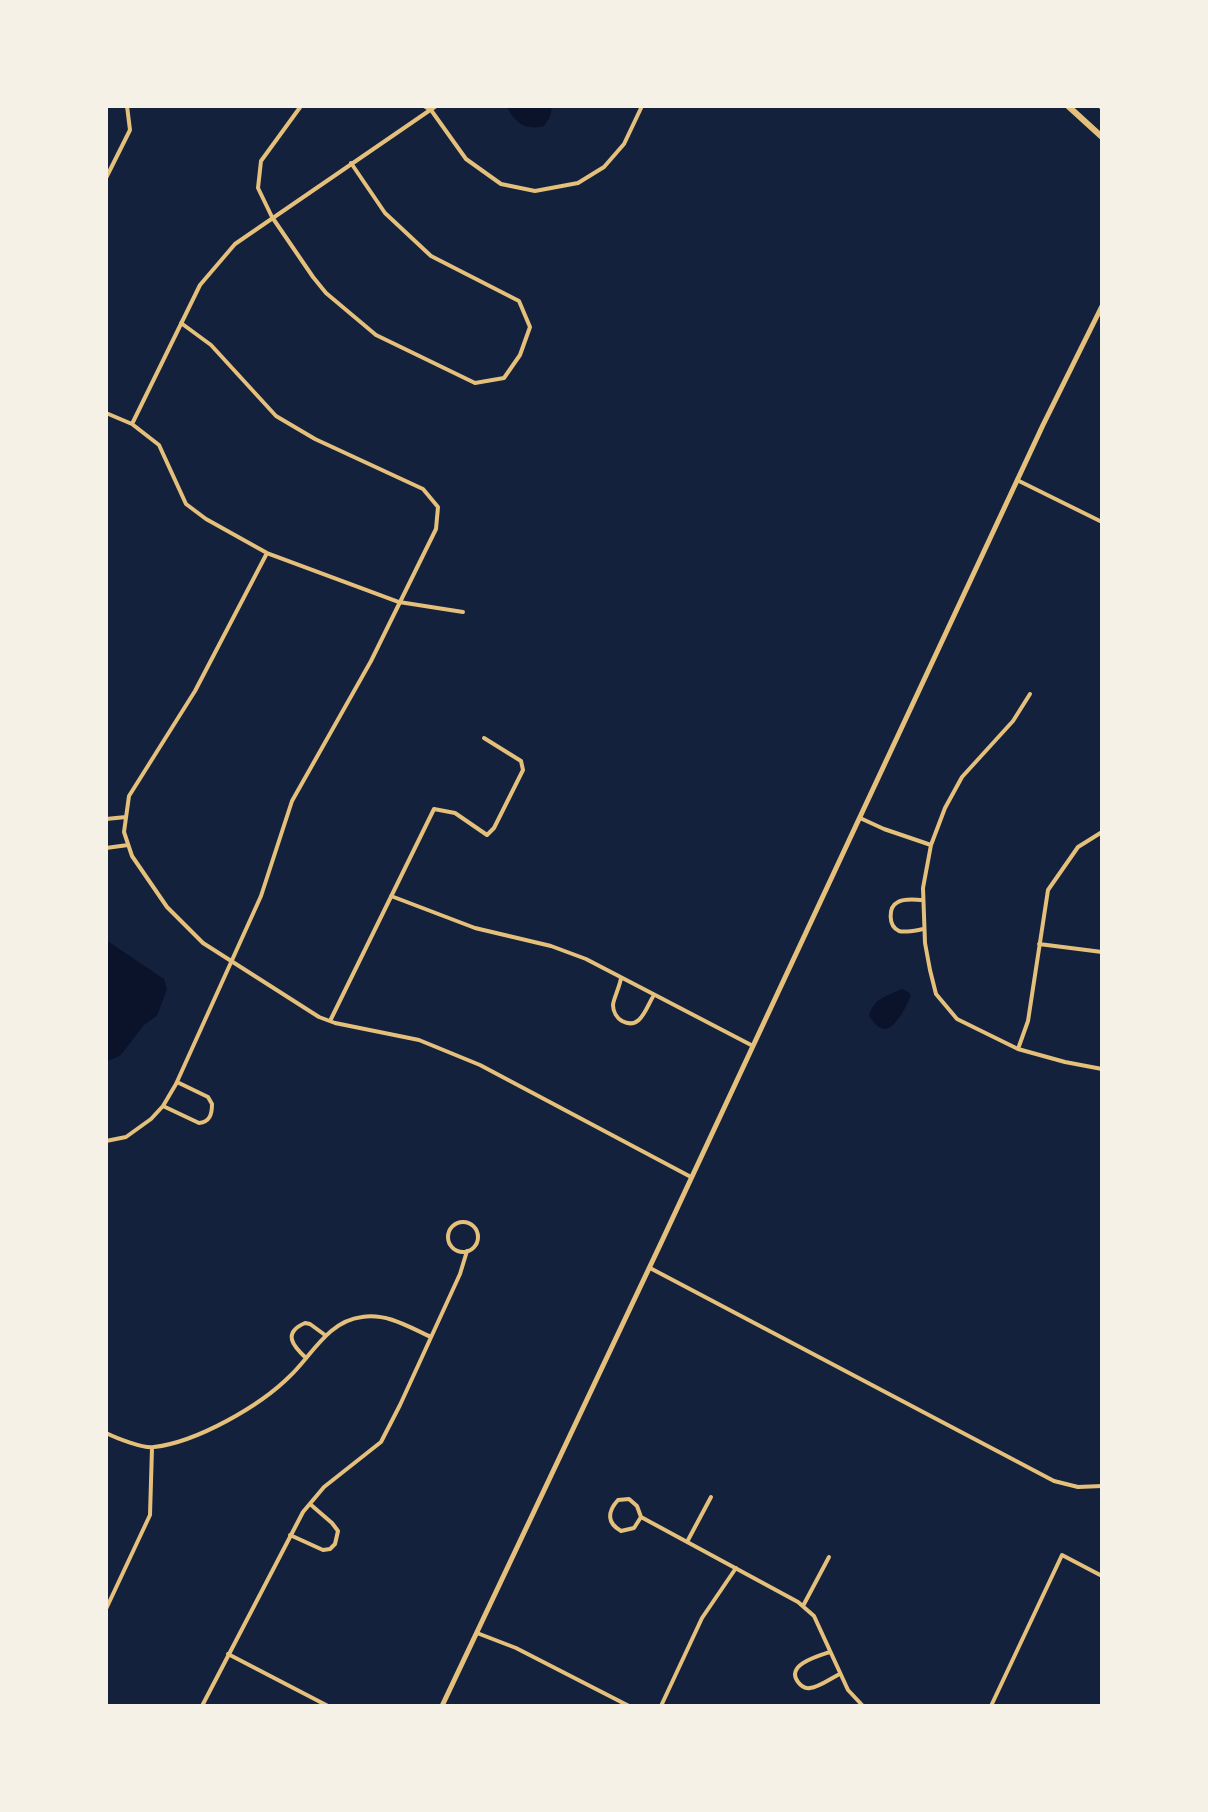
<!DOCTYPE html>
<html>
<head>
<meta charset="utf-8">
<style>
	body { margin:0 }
	#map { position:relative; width:1208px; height:1812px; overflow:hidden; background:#14213d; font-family:"Nunito Sans",sans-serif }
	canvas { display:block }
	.frame { position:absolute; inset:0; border:108px solid #f6f1e7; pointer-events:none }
</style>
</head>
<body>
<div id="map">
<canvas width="1208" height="1812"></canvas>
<div class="frame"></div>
</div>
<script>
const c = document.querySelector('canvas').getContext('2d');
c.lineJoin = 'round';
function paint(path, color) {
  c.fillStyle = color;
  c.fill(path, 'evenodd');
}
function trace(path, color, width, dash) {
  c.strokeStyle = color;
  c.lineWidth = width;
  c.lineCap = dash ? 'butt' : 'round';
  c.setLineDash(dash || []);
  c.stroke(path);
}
paint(new Path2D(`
	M507 107H552L550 117 544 126C525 131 515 123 507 107Z
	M106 938 109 942 164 979 167 989 157 1016 144 1025 120 1056 107 1061Z
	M901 989 907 991 911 995C908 1004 895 1030 884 1029 877 1028 873 1021 869 1016 874 997 886 997 901 989Z`), '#0b132b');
trace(new Path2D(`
	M301 106 261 161 258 188 272 217 313 277 326 293 376 335 475 383 504 378 520 355 530 327 519 301 431 256 385 213 351 163
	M424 106 431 110 466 159 501 184 535 191 578 183 604 167 624 144 642 106
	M106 178 130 130 127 106
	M106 413 132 424 159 445 186 504 206 519 267 553 399 602 463 612
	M132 424 200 285 235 244 436 106
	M1017 480 1102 522
	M267 553 195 691 129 796 124 832 132 856 167 907 203 943 319 1017 335 1023 419 1040 480 1065 691 1177
	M1030 694 1013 721 962 777 945 808 931 845 923 888 925 943 930 970 936 994 957 1019 1018 1049 1065 1062 1102 1069
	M860 818 884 829 931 845
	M106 819 126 817
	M106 848 128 845
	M391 896 475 928 551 946 586 959 753 1046
	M923 900C915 900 905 898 898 902 888 907 888 926 899 931 906 933 917 930 924 929
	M1039 944 1102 952
	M621 978C620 986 613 1000 613 1005 613 1012 617 1018 622 1021 641 1031 646 1007 654 995
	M330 1021 434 809 455 813 487 835 494 828 523 770 521 761 484 738
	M1018 1049 1028 1021 1048 890 1078 847 1102 832
	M163 1106 199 1123C210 1122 212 1114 212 1104L208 1097 177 1082
	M106 1141 126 1137 151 1119 163 1106 176 1084 261 896 292 801 371 661 436 529 438 507 423 489 315 439 276 416 211 345 181 323
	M448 1237a15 15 0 1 1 30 0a15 15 0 1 1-30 0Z
	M650 1268 1054 1481 1078 1487 1102 1486
	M306 1358C293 1346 282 1333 305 1323L310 1324 325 1335
	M106 1433C116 1438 144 1449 154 1447 197 1442 260 1406 290 1376 312 1355 328 1321 362 1317 387 1313 409 1327 431 1337
	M641 1517 634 1528 621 1531C607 1523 607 1512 618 1500L629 1499 637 1506 641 1517 798 1602 814 1616 848 1690 863 1706
	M290 1535 323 1550 330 1549 335 1544 338 1531 332 1523 310 1504
	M687 1542 711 1497
	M803 1606 829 1557
	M106 1609 150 1515 152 1448
	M477 1633 516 1648 629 1706
	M830 1652C818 1656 785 1665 798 1682 801 1686 805 1689 810 1688 820 1687 831 1678 840 1674
	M228 1654 328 1706
	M202 1706 303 1512 324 1487 381 1442 400 1405 460 1274 467 1251
	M661 1706 702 1618 736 1568
	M991 1706 1062 1555 1102 1576`), '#e5c07b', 4);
trace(new Path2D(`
	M442 1706 661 1243 1043 425 1102 306`), '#e5c07b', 5);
trace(new Path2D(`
	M1068 106 1102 137
	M1101 106 1102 107`), '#e5c07b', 6);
</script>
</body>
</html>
